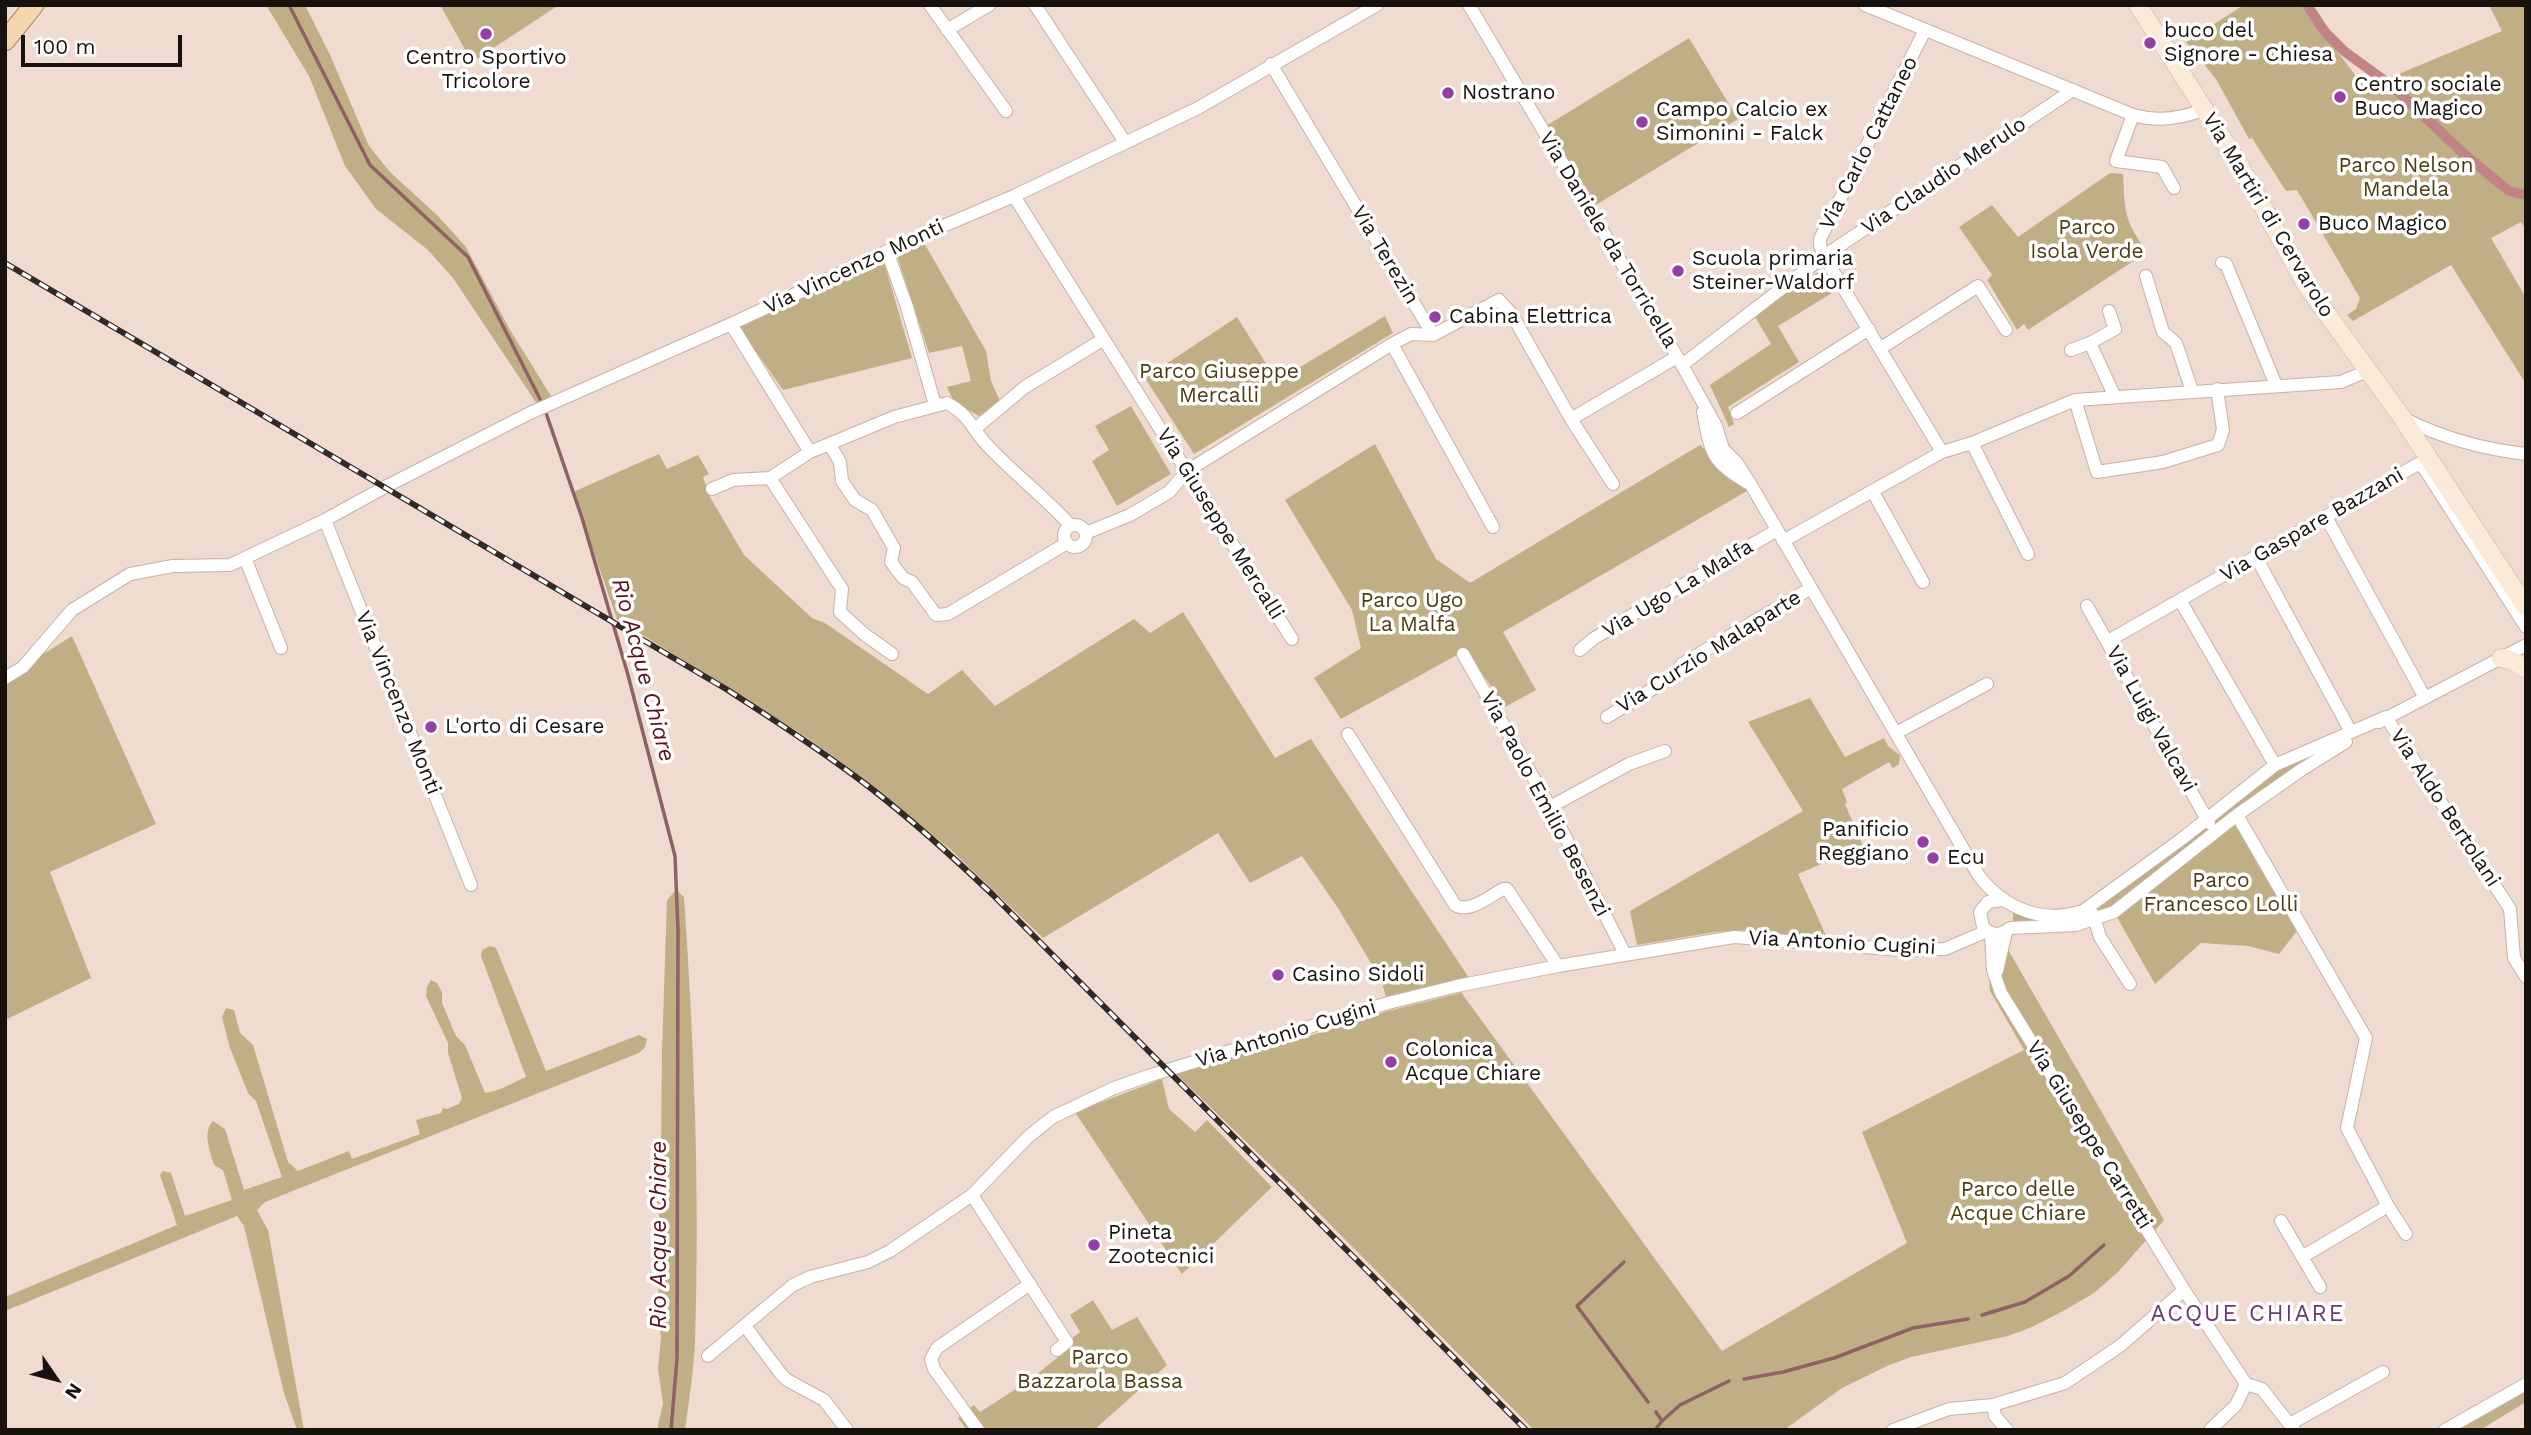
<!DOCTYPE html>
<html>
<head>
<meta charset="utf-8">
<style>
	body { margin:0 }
	#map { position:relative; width:2531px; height:1435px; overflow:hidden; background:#efdbd0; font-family:"Work Sans",sans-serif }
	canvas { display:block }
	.frame { position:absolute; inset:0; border:7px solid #18120e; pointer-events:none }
	.north { position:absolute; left:21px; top:1344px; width:70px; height:70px; -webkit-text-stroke:5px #fff; paint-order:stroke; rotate:125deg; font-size:19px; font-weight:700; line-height:28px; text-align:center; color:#18120e }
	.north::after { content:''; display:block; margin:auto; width:24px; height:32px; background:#18120e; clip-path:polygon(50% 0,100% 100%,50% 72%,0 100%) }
	.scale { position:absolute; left:21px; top:35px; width:161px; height:32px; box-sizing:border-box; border:4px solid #18120e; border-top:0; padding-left:9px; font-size:21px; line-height:24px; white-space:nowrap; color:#18120e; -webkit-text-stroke:5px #fff; paint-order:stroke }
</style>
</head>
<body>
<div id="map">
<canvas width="2531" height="1435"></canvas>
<div class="frame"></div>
<div class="north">N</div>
<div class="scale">100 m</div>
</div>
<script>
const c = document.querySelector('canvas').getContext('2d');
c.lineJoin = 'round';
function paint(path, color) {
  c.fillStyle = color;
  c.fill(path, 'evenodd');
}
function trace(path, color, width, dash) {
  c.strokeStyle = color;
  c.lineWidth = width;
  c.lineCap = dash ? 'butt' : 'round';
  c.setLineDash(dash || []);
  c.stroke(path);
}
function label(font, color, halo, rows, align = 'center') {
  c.font = font + ' "Work Sans",sans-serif';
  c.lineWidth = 7;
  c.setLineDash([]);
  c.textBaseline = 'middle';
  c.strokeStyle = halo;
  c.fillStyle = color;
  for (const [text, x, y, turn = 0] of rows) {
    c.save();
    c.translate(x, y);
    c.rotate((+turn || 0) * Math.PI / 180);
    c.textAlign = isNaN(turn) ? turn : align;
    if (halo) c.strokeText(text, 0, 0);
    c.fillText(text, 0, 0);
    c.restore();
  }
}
paint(new Path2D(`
	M266 5H305L331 57 369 146 390 172 438 216 466 247 510 330 551 396 537 404 453 278 428 250 376 209 345 166 309 76Z
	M440 5H559L472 62Z
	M2244 5H2302L2365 88 2502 31 2489 5H2526V230L2521 222 2491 238 2526 298V384L2451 265 2353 321 2347 315 2356 309 2360 298 2297 190 2286 191 2252 138 2249 139 2216 79 2186 42Z
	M1689 38 1738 119 1594 206 1546 126Z
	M2110 173 2123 174C2125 213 2124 220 2147 252L2028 330 2024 324 2017 330 1987 280 1992 275 1959 227 1992 205 2018 237Z
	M923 241 986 351 991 381 1000 401 979 416 954 402 947 387 971 381 962 346 929 353 897 256 898 253Z
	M880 260 884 262 912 358 783 390 740 329 742 324Z
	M1821 270 1832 293 1778 326 1799 362 1728 407 1734 424 1729 427 1710 385 1771 344 1754 315Z
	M1385 316 1393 333 1194 454 1145 378 1237 317 1277 381Z
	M1131 406 1171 474 1117 506 1092 461 1109 450 1095 426Z
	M1375 444 1436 559 1470 583 1700 445 1747 491 1503 632 1536 690 1505 707 1466 650 1341 719 1314 678 1361 648 1352 610 1285 500Z
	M659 454 667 469 698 455 709 474 703 477 710 497 744 555 812 618 825 623 928 694 962 670 995 706 1134 619 1150 633 1183 612 1275 758 1311 739 1471 981 1388 1003 1381 980 1338 908 1302 856 1250 883 1218 833 1043 938 951 850 841 762 803 735 617 619 573 492Z
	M72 636 156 824 50 872 91 978 5 1020V678Z
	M1810 698 1845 757 1884 738 1888 746 1900 755 1899 764 1893 768 1889 762 1842 789 1847 802 1845 804 1863 846 1798 874 1828 940 1752 930 1715 932 1637 945 1630 911 1803 811 1748 722Z
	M2386 717 2301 770 2237 815 2301 926 2279 954 2248 946 2201 943 2155 984 2114 912 2013 924V908L2066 917 2275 765Z
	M676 890 684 897C694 1044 700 1192 695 1340 694 1370 689 1400 685 1430H657L663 1403 658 1369 661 1337 657 1309 662 1248 655 1178 661 1154 662 1051 667 900Z
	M1999 934 2164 1220 2118 1272 2094 1293 2065 1310 2032 1327 2008 1336 1911 1357 1887 1366 1842 1388 1784 1430H1534L1294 1188 1176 1074 1302 1035 1306 1037 1388 1011 1460 993 1458 988 1722 1351 1907 1243 1862 1132 2024 1050 1990 991 1987 949Z
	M490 946 496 948 546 1071 639 1035 647 1039 645 1047 639 1053 265 1202 257 1210 268 1230 304 1430H297L284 1393 244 1226 237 1216 5 1311V1297L177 1225 160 1175 163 1171 171 1173 185 1216 232 1200 223 1170 214 1165C210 1150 202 1133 213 1121L225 1129 244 1190 282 1177 256 1101 248 1093 229 1045 222 1017 226 1008 234 1010 240 1033 253 1045 288 1162 298 1171 349 1151 352 1159 420 1134 416 1120 441 1113 443 1108 447 1109 459 1104 462 1098 448 1053V1043L426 996 427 987 431 980 437 983 442 992V1003L456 1036 465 1045 485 1093C500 1091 512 1083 526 1077L481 956 482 950Z
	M1162 1079 1169 1109 1195 1132 1207 1120 1272 1187 1182 1274 1075 1112Z
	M1093 1300 1112 1330 1137 1317 1167 1365 1094 1430H967L958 1418 974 1405 980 1412 1030 1380 1063 1353 1067 1342 1080 1332 1070 1315Z
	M2526 1384V1402L2480 1430H2451Z`), '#c0af84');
trace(new Path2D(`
	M289 5 370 165 468 257 542 403
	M545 410 582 518 628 675 675 856 678 930 677 1358 671 1430
	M1624 1262 1577 1306 1648 1402
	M1982 1315 2025 1302 2069 1276 2104 1245
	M1744 1379 1783 1372 1834 1358 1913 1328 1968 1319
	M1662 1421 1680 1405 1729 1381
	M1655 1430 1662 1421 1656 1412`), '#8e6162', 3.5);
trace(new Path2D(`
	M2307 5 2325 32 2344 51 2392 86 2464 154 2509 191 2526 195`), '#c18386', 10);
const minor = new Path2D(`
	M930 5 1006 111
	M1035 5 1125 142
	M1469 5 1682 365 1716 426 1723 449 1737 463 1751 485 1979 876C2005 909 2042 924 2083 911L2183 838 2275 765 2386 717
	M1865 5 2133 115C2158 122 2181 119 2205 109
	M947 30 989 5
	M1925 30 1820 239V245L1824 256 1942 452
	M1271 64 1433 335 1499 300 1511 313 1571 419 1677 357
	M2133 115 2116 161 2162 167 2174 188
	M1014 196 1292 639
	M887 251 907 307 935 405
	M2222 263 2226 264 2276 385
	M2146 276 2163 332 2176 343 2192 391
	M2109 311 2115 329 2090 343 2114 395
	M731 324 810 452 770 478 842 589 840 612 864 634 892 654
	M1392 344 1493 527
	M1881 348 1978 286 2006 330
	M2071 350 2090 343
	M1682 365 1824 256 2073 90
	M2075 400 2097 472 2163 462 2218 445 2223 430 2217 389
	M1703 412C1711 452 1710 461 1748 483
	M1737 413 1869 329
	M2403 418C2442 438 2482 449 2526 454
	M1571 419 1613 484
	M976 428 1025 387 1104 339
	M1972 443 2028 554
	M830 445 840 462 842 481 855 500 872 510 894 548 891 562 903 578 912 582 936 615 948 614 1067 543
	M810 452 894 417 947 403C972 417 971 429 988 446 1014 474 1045 497 1071 526
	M712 489 733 480 770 478
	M1873 492 1923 582
	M2326 517 2424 696
	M325 520 471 885
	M1064 536a11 11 0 1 1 22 0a11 11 0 1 1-22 0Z
	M1086 533 1130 515 1169 492 1187 471 1392 344 1411 334 1433 335
	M1783 541 1942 452 1972 443 2075 400 2341 382 2367 371
	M2256 557 2351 732
	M245 558 281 648
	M2180 600 2275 765
	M2087 606 2209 823
	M2108 641 2418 464 2424 468 2526 627
	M1580 650 1593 639 1642 609 1777 530
	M1463 654 1550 807 1625 954
	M5 678 23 667 72 610 130 574 173 566 230 565 325 520 385 487 530 413 731 324 922 235 1014 196 1198 108 1377 5
	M1607 717 1677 674 1682 664 1811 588
	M2386 717 2510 909 2514 958 2526 977
	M2379 722 2526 645
	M1896 733 1987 684
	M1348 734 1455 905C1469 914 1490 896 1503 889H1507L1558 966
	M1550 807 1629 764 1665 751
	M2237 815 2366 1038 2347 1128 2388 1206 2406 1234
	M2003 900 1988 902 1980 912 1983 927C1992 936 2001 936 2010 928L2076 925 2114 912 2237 815 2301 770 2346 742
	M2093 914 2100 937 2130 984
	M1991 933 1993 970 2001 993 2184 1290 2246 1384
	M1997 971 2006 932
	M972 1195 1067 1342 1057 1350
	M2281 1221 2320 1287
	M2302 1257 2388 1206
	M745 1326 781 1374 787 1380 824 1400 847 1430
	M708 1356 793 1285 810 1277 868 1262 890 1251 972 1195 1028 1137 1053 1117 1114 1088 1148 1076 1388 1003 1457 986 1558 966 1734 937 1903 950 1945 949 1987 931
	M2246 1384 2262 1389 2294 1430
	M1993 1405 1995 1416 2007 1430
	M2290 1424 2383 1372
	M978 1430 934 1369 931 1359 937 1348 1030 1284
	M1893 1430 1949 1409 1993 1405 2065 1383 2120 1346 2184 1290
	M2210 1430 2236 1405 2246 1384
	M2445 1430 2526 1384`);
const secondary = new Path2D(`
	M2138 5 2242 169 2306 285 2401 416 2526 607
	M2501 658 2513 661 2526 669`);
const primary = new Path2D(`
	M5 41 34 5`);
trace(minor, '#c5b2a7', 14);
trace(secondary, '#c5b2a7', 19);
trace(primary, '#a47f54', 21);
trace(minor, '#fff', 12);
trace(secondary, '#faead7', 18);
trace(primary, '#f5d6af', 19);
const rail = new Path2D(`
	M5 263 726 689C774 720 822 751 868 786 912 820 953 857 993 895L1526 1430`);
trace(rail, '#322a26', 6);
trace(rail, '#fff', 3.5, [10]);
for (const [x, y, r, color] of [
	[486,34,7,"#963da8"],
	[2150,43,7,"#963da8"],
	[1448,93,7,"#963da8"],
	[2340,97,7,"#963da8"],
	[1642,122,7,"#963da8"],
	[2304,224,7,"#963da8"],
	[1678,271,7,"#963da8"],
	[1435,317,7,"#963da8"],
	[431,727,7,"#963da8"],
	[1923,842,7,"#963da8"],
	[1933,858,7,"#963da8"],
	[1278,975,7,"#963da8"],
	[1391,1062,7,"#963da8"],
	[1094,1245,7,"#963da8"]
]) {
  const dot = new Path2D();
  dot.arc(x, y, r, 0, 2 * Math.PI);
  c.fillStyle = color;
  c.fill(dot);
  trace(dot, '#fff', 2.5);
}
label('21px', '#18120e', '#fff', [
	["buco del",2164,31],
	["Signore - Chiesa",2164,55],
	["Centro Sportivo",486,58,"center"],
	["Tricolore",486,82,"center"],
	["Centro sociale",2354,85],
	["Buco Magico",2354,109],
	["Nostrano",1462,93],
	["Campo Calcio ex",1656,110],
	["Simonini - Falck",1656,134],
	["Buco Magico",2318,224],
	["Scuola primaria",1692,259],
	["Steiner-Waldorf",1692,283],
	["Cabina Elettrica",1449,317],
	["L'orto di Cesare",445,727],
	["Panificio",1909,830,"right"],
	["Reggiano",1909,854,"right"],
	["Ecu",1947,858],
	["Casino Sidoli",1292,975],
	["Colonica",1405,1050],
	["Acque Chiare",1405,1074],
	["Pineta",1108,1233],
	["Zootecnici",1108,1257]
], 'left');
label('21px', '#18120e', '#fff', [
	["Via Carlo Cattaneo",1869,143,-63],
	["Via Claudio Merulo",1944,176,-34],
	["Via Martiri di Cervarolo",2268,215,59],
	["Via Daniele da Torricella",1608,240,59],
	["Via Terezin",1385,255,59],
	["Via Vincenzo Monti",854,267,-25],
	["Via Giuseppe Mercalli",1220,524,58],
	["Via Gaspare Bazzani",2312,525,-30],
	["Via Ugo La Malfa",1678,589,-31],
	["Via Curzio Malaparte",1709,652,-32],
	["Via Vincenzo Monti",398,703,68],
	["Via Luigi Valcavi",2151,719,61],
	["Via Paolo Emilio Besenzi",1545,804,62],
	["Via Aldo Bertolani",2445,808,57],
	["Via Antonio Cugini",1842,943,3],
	["Via Antonio Cugini",1286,1034,-17],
	["Via Giuseppe Carretti",2089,1135,58]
]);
label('21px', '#4c3c0f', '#fff', [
	["Parco Nelson",2406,166],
	["Mandela",2406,190],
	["Parco",2087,228],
	["Isola Verde",2087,252],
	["Parco Giuseppe",1219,372],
	["Mercalli",1219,396],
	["Parco Ugo",1412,601],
	["La Malfa",1412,625],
	["Parco",2221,881],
	["Francesco Lolli",2221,905],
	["Parco delle",2018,1190],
	["Acque Chiare",2018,1214],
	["Parco",1100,1358],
	["Bazzarola Bassa",1100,1382]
]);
label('italic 23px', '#5d1220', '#fff', [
	["Rio Acque Chiare",643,670,75],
	["Rio Acque Chiare",659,1235,-90]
]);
c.letterSpacing = '2px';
label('23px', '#673b70', '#fff', [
	["ACQUE CHIARE",2248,1314]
]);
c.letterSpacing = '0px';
</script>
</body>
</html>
